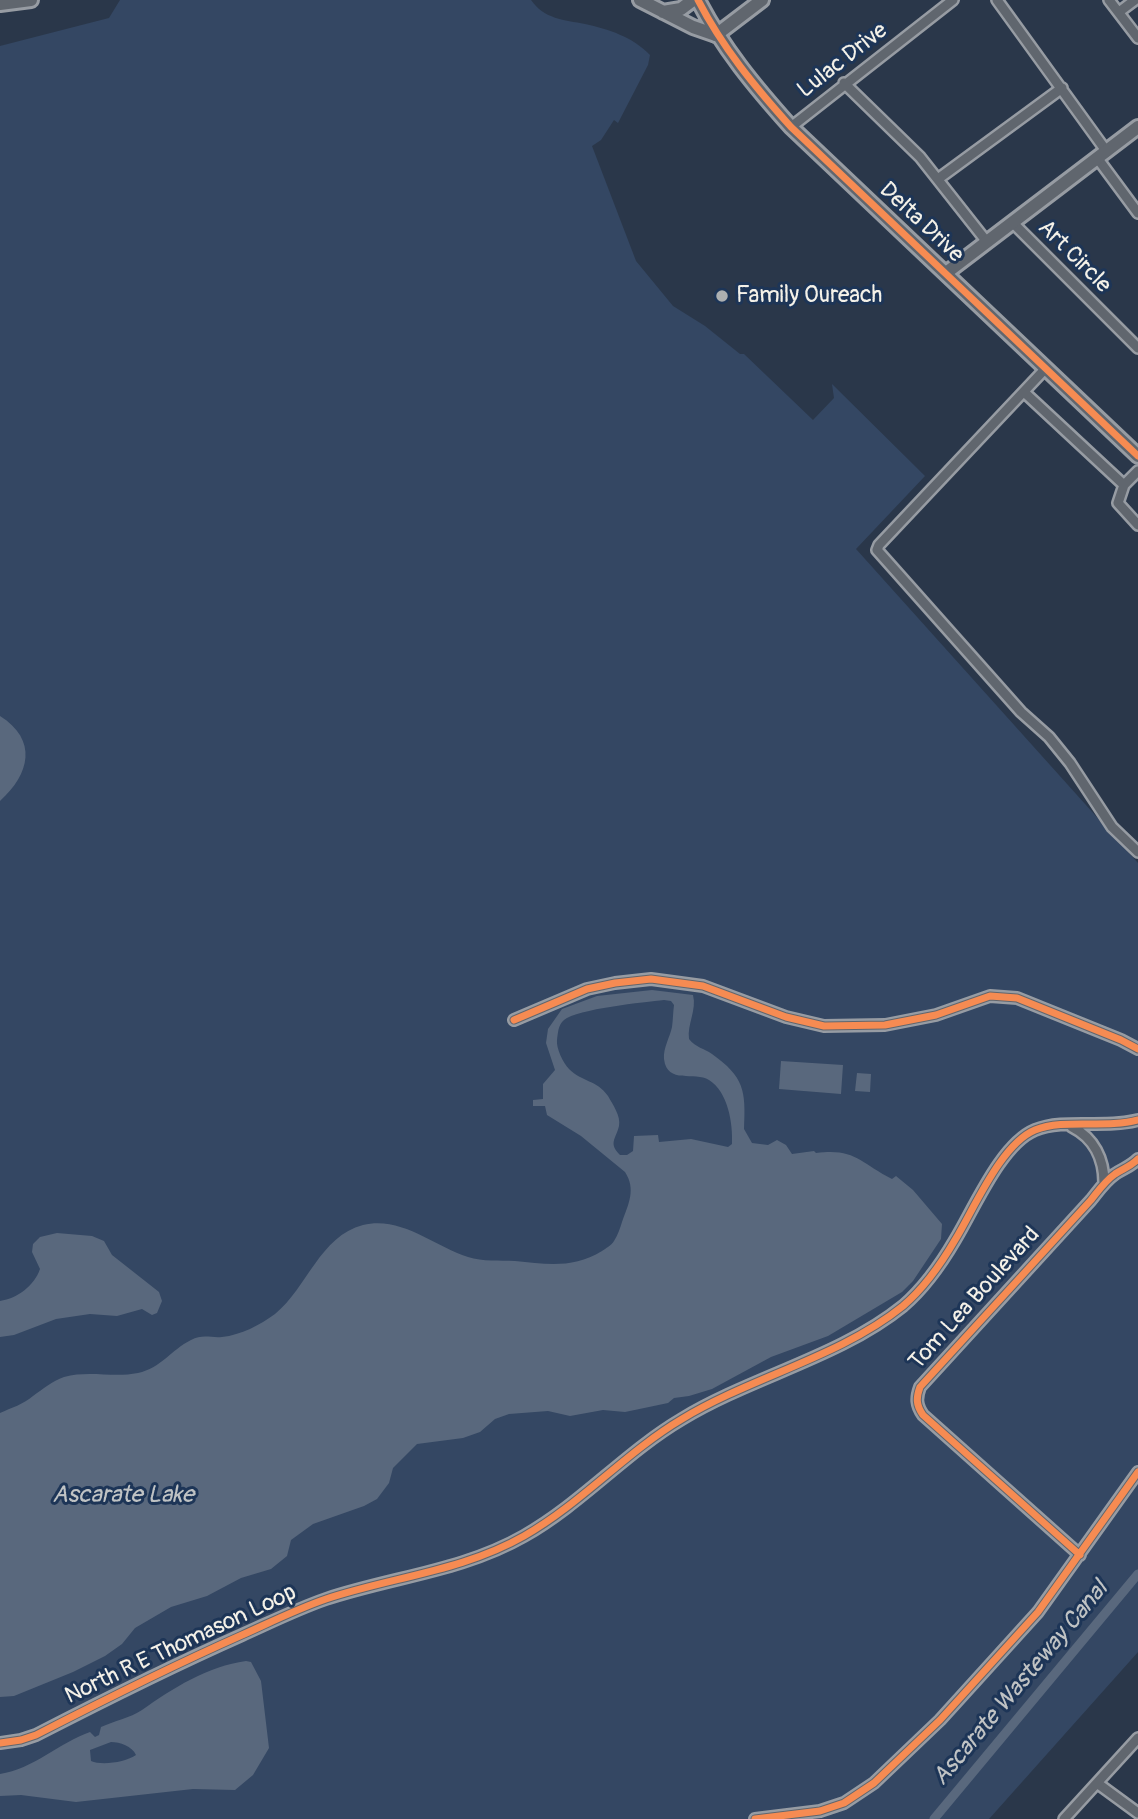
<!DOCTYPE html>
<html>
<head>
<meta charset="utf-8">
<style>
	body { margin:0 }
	canvas { display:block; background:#2a374a }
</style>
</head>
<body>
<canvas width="1138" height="1819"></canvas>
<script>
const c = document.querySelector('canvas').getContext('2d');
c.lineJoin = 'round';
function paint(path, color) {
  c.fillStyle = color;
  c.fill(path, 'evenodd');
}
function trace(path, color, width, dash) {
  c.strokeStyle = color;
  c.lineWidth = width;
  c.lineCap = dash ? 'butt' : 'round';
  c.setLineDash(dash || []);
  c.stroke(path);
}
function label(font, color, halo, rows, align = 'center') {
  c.font = font + ' Pangolin,sans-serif';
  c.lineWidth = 6;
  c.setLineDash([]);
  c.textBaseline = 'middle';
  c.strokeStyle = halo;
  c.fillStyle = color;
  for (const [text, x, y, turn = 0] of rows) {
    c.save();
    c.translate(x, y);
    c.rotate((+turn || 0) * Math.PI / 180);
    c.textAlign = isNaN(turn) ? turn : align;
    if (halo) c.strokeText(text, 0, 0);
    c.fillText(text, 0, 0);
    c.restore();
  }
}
paint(new Path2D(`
	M120 0H531C544 19 564 20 585 24 608 29 633 37 650 55L648 65 618 123 614 120 601 140 592 146 636 261 673 306 705 326 740 354H744L813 420 834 398 832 384 925 476 856 549 1138 863V1652L989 1819H0V46L109 18Z`), '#344763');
paint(new Path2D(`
	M0 716C38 740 30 774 0 801Z
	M652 990 693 995C697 1010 687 1024 689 1039 696 1048 704 1048 712 1054 744 1077 746 1090 744 1129L752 1143 768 1145 777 1140 786 1145 792 1154 814 1151 816 1153C855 1148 859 1162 892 1179L896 1176 913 1190 942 1224 941 1239 913 1281 902 1292 828 1336 771 1357 712 1389 689 1396 674 1398 668 1403 649 1407 625 1412 603 1410 570 1416 548 1411 509 1414 495 1419 480 1432 463 1438 417 1444 393 1468 389 1483 377 1499 364 1506 313 1524 291 1540 287 1556 271 1569 241 1578 207 1596 171 1607 135 1628 122 1644 105 1656 73 1672 14 1696 0 1697V1413C11 1408 24 1404 33 1396 43 1389 52 1381 64 1377 89 1370 113 1378 138 1373 161 1368 171 1350 191 1340 202 1334 211 1338 222 1337 241 1335 260 1325 275 1314 307 1288 320 1236 363 1225 402 1216 433 1246 468 1257 483 1262 499 1260 515 1261 546 1264 573 1269 602 1251 606 1248 611 1246 614 1241 618 1235 620 1228 622 1222 629 1203 636 1189 625 1172L581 1136 547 1115 545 1106H533V1100L543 1099V1084L555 1070 546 1043 548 1029 562 1009 597 996ZM664 1000 671 1001 674 1005C673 1012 673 1020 672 1027 670 1037 663 1048 664 1059 667 1085 695 1071 709 1080 728 1092 733 1123 732 1144L728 1147 691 1139 659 1142 658 1135 634 1136 633 1151 627 1155H620C608 1143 616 1139 619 1126 621 1116 613 1105 608 1096 597 1080 582 1082 569 1069 563 1063 556 1048 557 1040 558 1033 558 1025 564 1020 577 1009 645 1002 664 1000Z
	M781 1061 843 1065 841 1094 779 1089Z
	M857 1073 871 1074 870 1092 855 1091Z
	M57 1233 92 1236 104 1241 112 1255 159 1292 162 1301 157 1313 152 1315 142 1309 117 1316 90 1314 56 1319 14 1335 0 1337V1301C18 1298 34 1286 40 1269L32 1252 33 1244 40 1237Z
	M246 1661 251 1662 261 1681 269 1748 253 1775 235 1790 193 1789 76 1802 21 1795 0 1796V1774C33 1769 59 1743 90 1732L95 1737 99 1735 101 1727C114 1721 130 1718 142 1710 173 1688 208 1666 246 1661ZM111 1742C120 1742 132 1746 136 1755 126 1762 102 1766 91 1761L90 1750Z`), '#59687d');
trace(new Path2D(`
	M934 1819 1138 1574`), '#59687d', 9);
const minor = new Path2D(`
	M997 0 1107 152
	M1109 0 1138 38
	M1119 12 1135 0
	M844 83 920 157 987 242
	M791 127 953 0
	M1098 159 1138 213
	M938 179 1062 88
	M1013 223 1138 348
	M1046 368 879 545 877 550 1021 712 1049 737 1070 763 1112 827 1138 852
	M1024 392 1124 485
	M1138 471 1124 485 1118 503 1138 525
	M514 1020 587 989 615 983 651 979 703 986 786 1017 824 1026 885 1025 936 1015 990 996 1017 998 1121 1040 1138 1049
	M1072 1127C1094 1138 1104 1159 1104 1183
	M1080 1555 923 1415C916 1405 916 1398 920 1387L1091 1200C1099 1190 1105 1181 1115 1174 1124 1168 1130 1167 1138 1159
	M0 1743 21 1740 36 1735C104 1700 172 1666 242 1635 269 1623 297 1609 326 1599 392 1577 463 1571 524 1536 582 1503 626 1452 682 1419 751 1377 840 1357 903 1306 924 1288 941 1264 955 1240 974 1209 1001 1144 1035 1130 1064 1118 1105 1129 1138 1120
	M1097 1783 1138 1813
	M755 1819 820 1811 844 1803 874 1783 940 1720 1038 1612 1138 1472
	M1064 1819 1138 1738`);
const tertiary = new Path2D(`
	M716 35 762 0
	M946 273 1138 127`);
const secondary = new Path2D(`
	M640 0 693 27 716 35
	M698 0C722 47 755 87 791 127L1138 456
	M0 4 31 0
	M663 12 681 9 693 0`);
trace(minor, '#979ca3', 14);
trace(tertiary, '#979ca3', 18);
trace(secondary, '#979ca3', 18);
trace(minor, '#60666e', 9);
trace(tertiary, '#60666e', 12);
trace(secondary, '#60666e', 12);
trace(new Path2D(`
	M698 0C722 47 755 87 791 127L1138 456
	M514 1020 587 989 615 983 651 979 703 986 786 1017 824 1026 885 1025 936 1015 990 996 1017 998 1121 1040 1138 1049
	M1080 1555 923 1415C916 1405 916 1398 920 1387L1091 1200C1099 1190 1105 1181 1115 1174 1124 1168 1130 1167 1138 1159
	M0 1743 21 1740 36 1735C104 1700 172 1666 242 1635 269 1623 297 1609 326 1599 392 1577 463 1571 524 1536 582 1503 626 1452 682 1419 751 1377 840 1357 903 1306 924 1288 941 1264 955 1240 974 1209 1001 1144 1035 1130 1064 1118 1105 1129 1138 1120
	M755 1819 820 1811 844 1803 874 1783 940 1720 1038 1612 1138 1472`), '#f68b52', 7);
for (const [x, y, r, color] of [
	[722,296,7,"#adb0b1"]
]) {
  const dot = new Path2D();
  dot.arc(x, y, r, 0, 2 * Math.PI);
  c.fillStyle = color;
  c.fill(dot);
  trace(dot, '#1d3557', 2.5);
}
label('23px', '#f4f1e8', '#1d3557', [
	["Lulac Drive",843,61,-38],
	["Delta Drive",921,223,43],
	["Art Circle",1074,257,45],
	["Tom Lea Boulevard",975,1299,-48],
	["North R E Thomason Loop",181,1645,-25]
]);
label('23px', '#f4f1e8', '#1d3557', [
	["Family Oureach",736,296]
], 'left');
label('italic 24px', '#c0c3c4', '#1d3557', [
	["Ascarate Lake",123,1496],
	["Ascarate Wasteway Canal",1021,1684,-50]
]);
</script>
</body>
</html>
